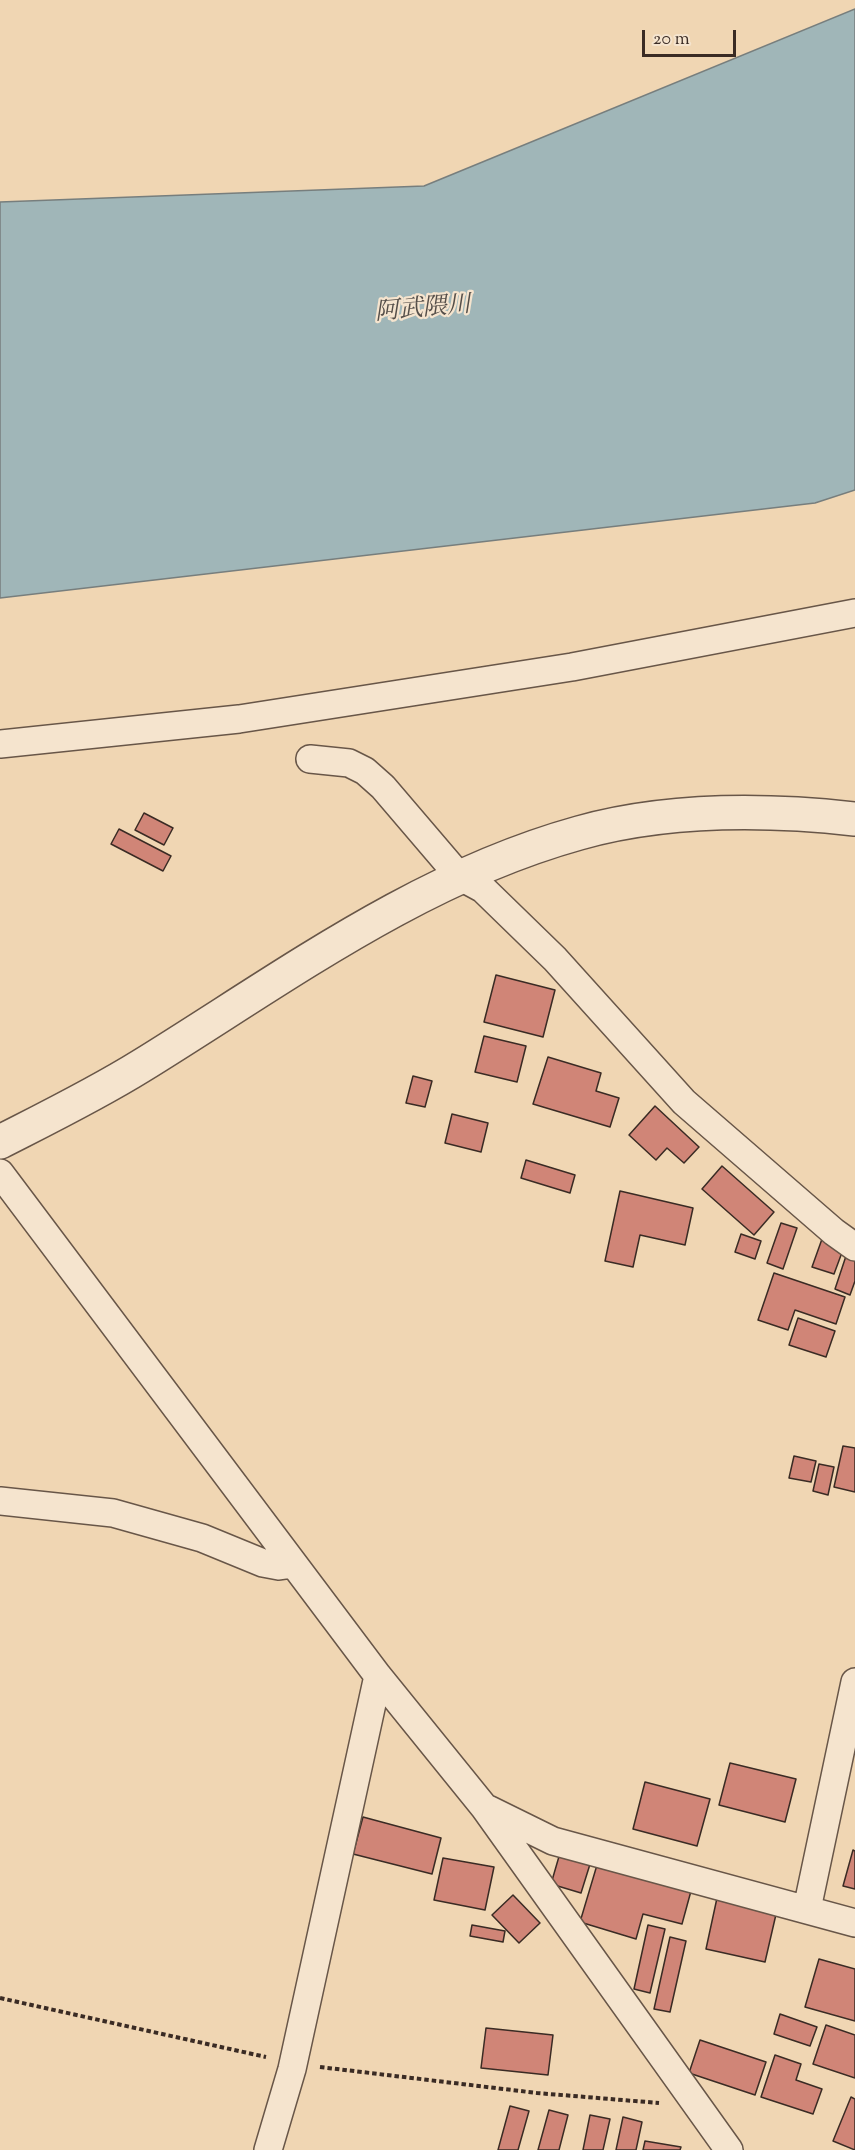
<!DOCTYPE html>
<html>
<head>
<meta charset="utf-8">
<style>
	body { margin:0 }
	#map { position:relative; width:855px; height:2150px; overflow:hidden; background:#f0d6b3; font-family:"Sorts Mill Goudy",serif }
	canvas { display:block }
	.scale { position:absolute; left:642px; top:30px; width:94px; height:27px; box-sizing:border-box; border:3px solid #3a2b24; border-top:0; padding-left:8px; font-size:18px; line-height:21px; white-space:nowrap; color:#3a2b24; -webkit-text-stroke:4px #f5e4ce; paint-order:stroke }
</style>
</head>
<body>
<div id="map">
<canvas width="855" height="2150"></canvas>
<div class="scale">20 m</div>
</div>
<script>
const c = document.querySelector('canvas').getContext('2d');
c.lineJoin = 'round';
function paint(path, color) {
  c.fillStyle = color;
  c.fill(path, 'evenodd');
}
function trace(path, color, width, dash) {
  c.strokeStyle = color;
  c.lineWidth = width;
  c.lineCap = dash ? 'butt' : 'round';
  c.setLineDash(dash || []);
  c.stroke(path);
}
function label(font, color, halo, rows, align = 'center') {
  c.font = font + ' "Sorts Mill Goudy","Noto Serif JP",serif';
  c.lineWidth = 4.5;
  c.setLineDash([]);
  c.textBaseline = 'middle';
  c.strokeStyle = halo;
  c.fillStyle = color;
  for (const [text, x, y, turn = 0] of rows) {
    c.save();
    c.translate(x, y);
    c.rotate((+turn || 0) * Math.PI / 180);
    c.textAlign = isNaN(turn) ? turn : align;
    if (halo) c.strokeText(text, 0, 0);
    c.fillText(text, 0, 0);
    c.restore();
  }
}
const water = new Path2D(`
	M855 9V490L815 503 0 598V202L424 186Z`);
paint(water, '#a0b6b8');
trace(water, '#777e7d', 1.5);
const building = new Path2D(`
	M144 813 173 828 164 845 135 830Z
	M119 829 171 856 163 871 111 844Z
	M496 975 555 990 543 1037 484 1022Z
	M484 1036 526 1046 517 1082 475 1072Z
	M548 1057 601 1073 596 1091 619 1098 610 1127 533 1104Z
	M413 1076 432 1081 425 1107 406 1103Z
	M655 1106 699 1147 684 1163 667 1148 656 1160 629 1135Z
	M452 1114 488 1123 481 1152 445 1143Z
	M526 1160 575 1175 570 1193 521 1178Z
	M722 1166 774 1212 754 1235 702 1189Z
	M620 1191 693 1208 685 1245 640 1235 633 1267 605 1261Z
	M781 1223 797 1228 783 1269 767 1263Z
	M741 1234 761 1241 755 1259 735 1252Z
	M822 1239 844 1247 834 1274 812 1267Z
	M846 1256 855 1259V1281L850 1295 835 1289Z
	M774 1273 845 1297 836 1324 795 1310 788 1330 758 1320Z
	M798 1318 835 1331 826 1357 789 1345Z
	M843 1446 855 1448V1492L834 1487Z
	M794 1456 816 1461 811 1482 789 1478Z
	M819 1464 834 1467 828 1495 813 1491Z
	M730 1763 796 1779 785 1822 719 1805Z
	M645 1782 710 1799 697 1846 633 1829Z
	M363 1817 441 1838 432 1874 353 1854Z
	M853 1850 855 1851V1889L843 1886Z
	M560 1853 591 1861 581 1893 551 1884Z
	M443 1858 494 1867 485 1910 434 1900Z
	M597 1865 691 1891 682 1924 643 1914 636 1939 580 1922Z
	M513 1895 540 1923 519 1943 492 1915Z
	M717 1898 777 1910 765 1962 706 1949Z
	M472 1925 505 1931 503 1942 470 1936Z
	M648 1925 665 1929 650 1993 634 1989Z
	M670 1937 686 1941 670 2012 654 2009Z
	M819 1959 855 1969V2021L805 2007Z
	M780 2014 817 2027 810 2046 774 2034Z
	M826 2025 855 2035V2078L813 2064Z
	M486 2028 553 2035 548 2075 481 2068Z
	M700 2040 766 2062 755 2095 689 2073Z
	M775 2055 801 2064 796 2080 822 2089 813 2114 761 2097Z
	M851 2097 855 2099V2150L833 2141Z
	M510 2106 529 2111 518 2150H498Z
	M549 2110 568 2115 559 2150H538Z
	M590 2115 610 2119 603 2150H583Z
	M623 2117 642 2122 636 2150H616Z
	M645 2141 681 2147 680 2150H643Z`);
paint(building, '#d08577');
trace(building, '#3a2b24', 1.5);
const minor = new Path2D(`
	M0 744 239 719 572 667 855 613
	M310 759 349 763 365 771 383 787 459 876 483 889 555 959 684 1102 834 1232 855 1247
	M0 1173 378 1676 484 1807 729 2150
	M0 1501 113 1513 202 1538 263 1563 279 1566 293 1564
	M488 1809 553 1841 855 1923
	M807 1909 855 1682
	M268 2150 292 2069 378 1676`);
const tertiary = new Path2D(`
	M0 1142C47 1118 96 1094 141 1066 282 979 417 878 579 833 668 808 764 809 855 819`);
trace(minor, '#685648', 30);
trace(tertiary, '#685648', 36);
trace(new Path2D(`
	M0 1998 266 2057
	M320 2067 537 2093 659 2103`), '#3a2b24', 4, [4.5, 3]);
trace(minor, '#f5e4ce', 27);
trace(tertiary, '#f5e4ce', 33);
label('italic 24px', '#544e49', '#f5e4ce', [
	["阿武隈川",423,311,-5]
]);
</script>
</body>
</html>
